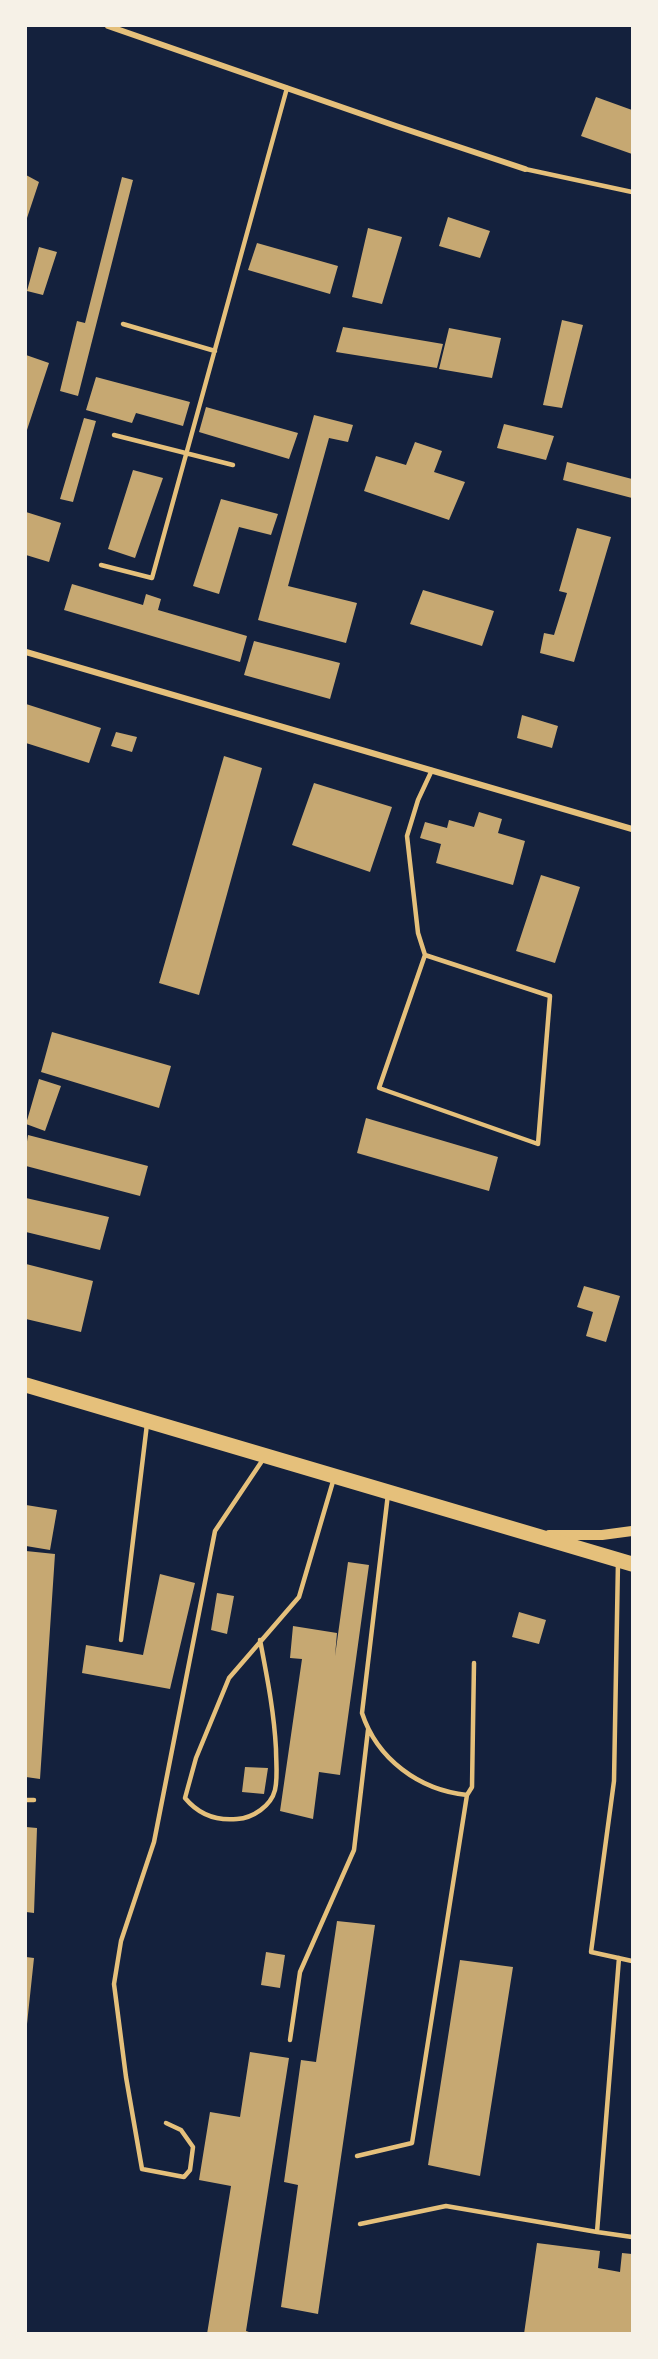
<!DOCTYPE html>
<html>
<head>
<meta charset="utf-8">
<style>
	body { margin:0 }
	#map { position:relative; width:658px; height:2359px; overflow:hidden; background:#14213d; font-family:"Roboto Condensed",sans-serif }
	canvas { display:block }
	.frame { position:absolute; inset:0; border:27px solid #f6f1e7; pointer-events:none }
</style>
</head>
<body>
<div id="map">
<canvas width="658" height="2359"></canvas>
<div class="frame"></div>
</div>
<script>
const c = document.querySelector('canvas').getContext('2d');
c.lineJoin = 'round';
function paint(path, color) {
  c.fillStyle = color;
  c.fill(path, 'evenodd');
}
function trace(path, color, width, dash) {
  c.strokeStyle = color;
  c.lineWidth = width;
  c.lineCap = dash ? 'butt' : 'round';
  c.setLineDash(dash || []);
  c.stroke(path);
}
paint(new Path2D(`
	M596 97 632 110V154L581 136Z
	M26 175 39 182 26 221Z
	M122 177 133 180 78 396 60 391 77 321 85 323Z
	M448 217 490 231 480 258 439 246Z
	M368 228 402 237 382 304 352 297Z
	M257 243 338 266 330 294 248 270Z
	M39 247 57 252 43 295 27 291Z
	M562 320 583 325 562 408 543 405Z
	M343 327 443 344 437 368 336 352Z
	M449 328 501 338 492 378 439 369Z
	M26 355 49 363 26 433Z
	M96 377 190 402 183 426 136 413 132 423 86 410Z
	M206 407 298 433 289 459 199 432Z
	M314 415 353 425 348 442 329 438 288 586 357 603 346 643 258 620Z
	M84 418 96 421 73 502 60 499Z
	M504 424 554 436 546 460 497 448Z
	M415 442 442 451 434 472 465 482 449 520 364 491 376 456 406 465Z
	M567 462 632 479V498L563 480Z
	M133 470 163 478 135 558 108 549Z
	M221 499 278 514 271 535 239 527 219 594 193 586Z
	M26 512 61 523 49 562 26 555Z
	M577 528 611 537 574 662 540 653 544 633 554 635 567 593 559 591Z
	M72 584 143 605 146 594 161 599 158 610 247 636 240 662 64 610Z
	M423 590 494 611 482 646 410 624Z
	M254 641 340 663 330 699 244 675Z
	M26 704 101 728 89 763 26 743Z
	M522 715 558 726 552 748 517 738Z
	M116 732 137 737 132 752 111 746Z
	M224 756 262 768 199 995 159 983Z
	M314 783 392 807 370 872 292 845Z
	M479 812 502 819 498 833 525 841 513 885 436 863 441 844 420 838 425 822 447 828 449 820 474 827Z
	M541 875 580 887 555 963 516 951Z
	M52 1032 171 1066 159 1108 41 1072Z
	M39 1079 61 1086 45 1131 26 1124Z
	M366 1118 498 1157 489 1191 357 1153Z
	M28 1135 148 1166 140 1196 26 1166V1148Z
	M26 1198 109 1217 100 1250 26 1232Z
	M26 1264 93 1281 81 1332 26 1319Z
	M584 1286 620 1296 606 1342 586 1336 593 1312 577 1307Z
	M26 1505 57 1510 50 1550 26 1546Z
	M26 1551 55 1554 40 1779 26 1777Z
	M348 1562 369 1565 340 1775 319 1772 313 1819 280 1811 302 1659 290 1658 293 1626 337 1633 335 1656Z
	M160 1574 195 1583 170 1689 82 1673 86 1645 143 1655Z
	M217 1593 234 1596 227 1634 211 1630Z
	M519 1612 546 1620 539 1644 512 1637Z
	M245 1767 268 1768 264 1794 242 1792Z
	M26 1827 37 1828 34 1913 26 1912Z
	M337 1921 375 1925 318 2314 281 2307 298 2185 284 2182 301 2060 316 2062Z
	M266 1952 285 1955 280 1988 261 1985Z
	M26 1957 34 1958 27 2024H26Z
	M460 1960 513 1967 480 2176 428 2165Z
	M250 2052 289 2058 246 2331 255 2334H207L231 2186 199 2180 210 2112 240 2117Z
	M537 2243 600 2251 598 2268 620 2272 622 2253 632 2254V2334H524Z`), '#c6a872');
trace(new Path2D(`
	M525 169 632 192
	M123 324 215 351
	M114 435 233 465
	M101 565 152 578 287 88
	M425 955 550 996 538 1144 379 1088 425 955 418 933 407 836 418 800 432 770
	M388 1494 362 1713C377 1759 419 1790 467 1795L472 1787 474 1663
	M618 1562 614 1781 591 1952 632 1961
	M121 1640 147 1424
	M260 1640C267 1677 274 1711 276 1749 276 1762 278 1777 275 1790 271 1806 253 1818 237 1819 216 1821 199 1815 185 1798L196 1758 229 1678 299 1597 334 1478
	M26 1800H34
	M619 1958 597 2232 632 2237
	M290 2040 300 1972 354 1850 368 1730
	M166 2123 181 2130 193 2147 190 2170 184 2177 142 2169 126 2077 114 1984 121 1941 154 1842 215 1531 264 1458
	M357 2156 412 2143 467 1795
	M360 2224 446 2206 597 2232`), '#e5c07b', 4.5);
trace(new Path2D(`
	M108 26 396 126 525 169
	M26 652 632 829`), '#e5c07b', 6);
trace(new Path2D(`
	M549 1535H602L632 1531`), '#e5c07b', 10);
trace(new Path2D(`
	M26 1385 632 1564`), '#e5c07b', 15);
</script>
</body>
</html>
